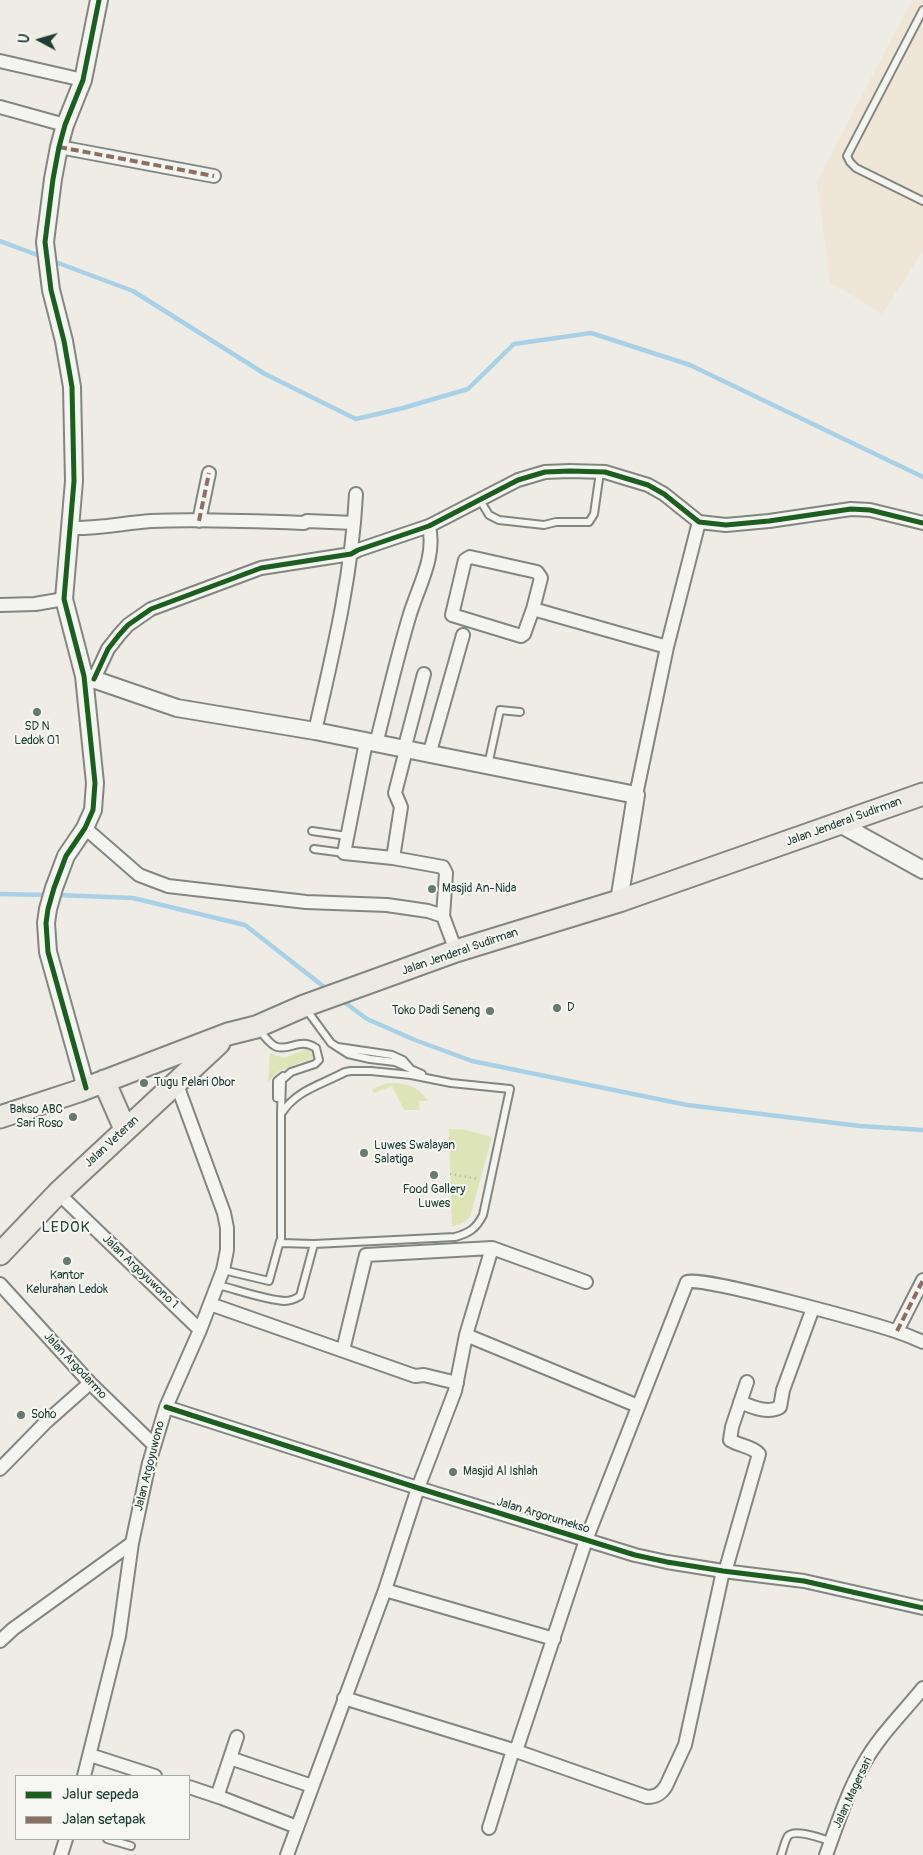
<!DOCTYPE html>
<html>
<head>
<meta charset="utf-8">
<style>
	body { margin:0 }
	#map { position:relative; width:923px; height:1855px; overflow:hidden; background:#efece5; font-family:Pangolin,sans-serif }
	canvas { display:block }
	.legend { position:absolute; left:15px; top:1775px; width:175px; height:65px; box-sizing:border-box; background:#f6f6f2; border:1px solid #a0aca6; margin:0; padding:6px 9px; list-style:none; font-size:15px; color:#1f3d34 }
	.legend li { display:flex; align-items:center; gap:10px; height:25px }
	.legend b { width:25px; border:1px solid #a0aca6 }
	.north { position:absolute; left:15px; top:15px; width:50px; height:50px; -webkit-text-stroke:4px #f6f6f2; paint-order:stroke; rotate:276deg; font-size:14px; font-weight:700; line-height:20px; text-align:center; color:#1f3d34 }
	.north::after { content:''; display:block; margin:auto; width:18px; height:22px; background:#1f3d34; clip-path:polygon(50% 0,100% 100%,50% 72%,0 100%) }
</style>
</head>
<body>
<div id="map">
<canvas width="923" height="1855"></canvas>
<ul class="legend">
<li><b style="height:6px;background:#1b5e20"></b>Jalur sepeda</li>
<li><b style="height:6px;background:#8d6e63"></b>Jalan setapak</li>
</ul>
<div class="north">U</div>
</div>
<script>
const c = document.querySelector('canvas').getContext('2d');
c.lineJoin = 'round';
function paint(path, color) {
  c.fillStyle = color;
  c.fill(path, 'evenodd');
}
function trace(path, color, width, dash) {
  c.strokeStyle = color;
  c.lineWidth = width;
  c.lineCap = dash ? 'butt' : 'round';
  c.setLineDash(dash || []);
  c.stroke(path);
}
function label(font, color, halo, rows, align = 'center') {
  c.font = font + ' Pangolin,sans-serif';
  c.lineWidth = 4;
  c.setLineDash([]);
  c.textBaseline = 'middle';
  c.strokeStyle = halo;
  c.fillStyle = color;
  for (const [text, x, y, turn = 0] of rows) {
    c.save();
    c.translate(x, y);
    c.rotate((+turn || 0) * Math.PI / 180);
    c.textAlign = isNaN(turn) ? turn : align;
    if (halo) c.strokeText(text, 0, 0);
    c.fillText(text, 0, 0);
    c.restore();
  }
}
paint(new Path2D(`
	M912 0H923V251L882 314 830 282 817 181Z`), '#f0e6d7');
paint(new Path2D(`
	M306 1049 310 1050 314 1056 311 1060 300 1062 278 1072 268 1082 270 1053 284 1058Z
	M387 1083C404 1083 418 1085 428 1101H419L420 1110H404L392 1086 374 1093 372 1089Z
	M449 1129 466 1130 492 1137 470 1217 465 1222 452 1227Z`), '#dde5b8');
trace(new Path2D(`
	M0 241 43 257
	M50 260 133 291 265 374 356 419 403 408 468 389 514 344 591 333 690 365 923 477
	M0 894 49 895
	M57 895 133 898 245 925 328 990
	M340 999 367 1019 415 1040 472 1061 687 1105 860 1126 923 1130`), '#a8d1e8', 4.5);
const service = new Path2D(`
	M923 10 847 156 850 162 856 168 923 201
	M480 500 489 515 499 520 544 525 556 522H589L594 514 600 472
	M488 765 500 710 520 712
	M312 831 347 836
	M314 849 344 853
	M306 1009 331 1043 348 1054 370 1059 395 1062 422 1074
	M259 1030C264 1035 270 1045 277 1047 290 1051 300 1037 316 1048L319 1060 315 1064 291 1072 282 1080 281 1113
	M338 1047 392 1055 403 1060 410 1068
	M351 1071H371L411 1075 451 1083 510 1089 483 1215C476 1229 469 1233 455 1237L314 1244 281 1243V1114C296 1090 321 1085 345 1072Z
	M277 1098V1081L283 1076
	M223 1270 269 1281 280 1241
	M218 1285C238 1290 266 1300 285 1301 291 1301 295 1299 300 1296L314 1244
	M107 1839 131 1846
	M781 1855C783 1850 785 1840 788 1836 795 1828 822 1839 831 1841`);
const minor = new Path2D(`
	M0 61 83 80
	M0 107 65 125
	M59 147 214 176
	M199 521 209 473
	M70 528C97 529 124 523 151 521 202 519 253 521 304 523L307 521 354 523
	M470 557 537 572 541 578 533 609 524 634 521 636 452 615 465 560Z
	M0 605 35 604 64 599
	M533 609 667 647
	M94 679 108 649 119 635 128 625 151 609 261 568 351 554 358 550 429 526 518 480 545 472 570 471 605 472 648 485 664 494 699 522 726 525 769 521 851 509 870 510 923 523
	M315 731C333 653 352 575 356 494
	M366 742 344 853 393 858 443 867 446 873 443 916
	M376 744C387 701 397 657 410 614 419 585 436 557 429 526
	M404 750 424 674
	M429 755 463 635
	M636 795 667 647 699 522
	M85 828 139 875 168 886 306 902 387 905 428 911 443 916 456 951
	M393 858 401 807 395 793 406 750
	M58 1193 200 1330
	M0 1284 90 1383 154 1445
	M210 1304 415 1376 424 1375 457 1383
	M897 1331 923 1280
	M466 1335 638 1406
	M343 1350 366 1255 492 1248
	M740 1402C752 1407 768 1414 780 1407L783 1390 813 1308
	M166 1407 418 1488 635 1555 667 1562 723 1571 804 1581 923 1608
	M0 1469 46 1422 90 1383
	M725 1572 759 1454C752 1446 739 1446 730 1440L732 1427 747 1382
	M385 1590 554 1639
	M0 1641 13 1629 132 1543
	M344 1698 516 1751 647 1797C656 1797 661 1794 666 1786L685 1745 723 1571
	M516 1751 586 1540 687 1282C700 1275 870 1323 895 1331 904 1334 914 1338 923 1342
	M90 1755 155 1776
	M230 1758 312 1786
	M84 1776 119 1636 132 1543 149 1463 166 1407 200 1330 223 1270 227 1250V1228L224 1213 176 1082
	M189 1787 222 1798 297 1827
	M219 1791 237 1737
	M489 1828 513 1750
	M61 1855 66 1839
	M287 1855 385 1590 418 1488 455 1391 466 1335 492 1248 586 1282
	M826 1855C837 1825 847 1793 863 1765 878 1737 903 1713 923 1688`);
const tertiary = new Path2D(`
	M84 676 177 708 315 731 636 795 619 901
	M840 824 923 870
	M86 1088 48 952 46 923 48 909 54 888 66 856 85 828 93 810 95 783 84 676 64 599 74 481 72 387 64 341 51 290 45 242 53 179 59 147 65 125 83 80 99 0`);
const primary = new Path2D(`
	M104 1081 125 1129
	M0 1117 79 1091 228 1034 256 1027 304 1006 456 951 619 901 923 794
	M0 1254 58 1193 219 1043`);
trace(service, '#828681', 10);
trace(minor, '#828681', 16);
trace(tertiary, '#828681', 20);
trace(primary, '#828681', 25);
trace(new Path2D(`
	M450 1174 479 1179`), '#afb2af', 2.5, [1, 4]);
trace(service, '#f4f4f1', 6);
trace(minor, '#f4f4f1', 12);
trace(tertiary, '#f4f4f1', 16);
trace(primary, '#ece9e2', 21);
trace(new Path2D(`
	M59 147 214 176
	M199 521 209 473
	M897 1331 923 1280`), '#8d6e63', 4, [8, 4]);
trace(new Path2D(`
	M94 679 108 649 119 635 128 625 151 609 261 568 351 554 358 550 429 526 518 480 545 472 570 471 605 472 648 485 664 494 699 522 726 525 769 521 851 509 870 510 923 523
	M86 1088 48 952 46 923 48 909 54 888 66 856 85 828 93 810 95 783 84 676 64 599 74 481 72 387 64 341 51 290 45 242 53 179 59 147 65 125 83 80 99 0
	M166 1407 418 1488 635 1555 667 1562 723 1571 804 1581 923 1608`), '#1b5e20', 5);
for (const [x, y, r, color] of [
	[37,712,5,"#687a72"],
	[432,889,5,"#687a72"],
	[557,1008,5,"#687a72"],
	[490,1011,5,"#687a72"],
	[144,1083,5,"#687a72"],
	[73,1117,5,"#687a72"],
	[364,1153,5,"#687a72"],
	[434,1175,5,"#687a72"],
	[67,1261,5,"#687a72"],
	[21,1415,5,"#687a72"],
	[453,1472,5,"#687a72"]
]) {
  const dot = new Path2D();
  dot.arc(x, y, r, 0, 2 * Math.PI);
  c.fillStyle = color;
  c.fill(dot);
  trace(dot, '#f6f6f2', 2);
}
label('12px', '#1f3d34', '#f6f6f2', [
	["SD N",37,727,"center"],
	["Ledok 01",37,741,"center"],
	["Masjid An-Nida",442,889],
	["D",567,1008],
	["Toko Dadi Seneng",480,1011,"right"],
	["Tugu Pelari Obor",154,1083],
	["Bakso ABC",63,1110,"right"],
	["Sari Roso",63,1124,"right"],
	["Luwes Swalayan",374,1146],
	["Salatiga",374,1160],
	["Food Gallery",434,1190,"center"],
	["Luwes",434,1204,"center"],
	["Kantor",67,1276,"center"],
	["Kelurahan Ledok",67,1290,"center"],
	["Soho",31,1415],
	["Masjid Al Ishlah",463,1472]
], 'left');
label('12px', '#1f3d34', '#f6f6f2', [
	["Jalan Jenderal Sudirman",844,822,-20],
	["Jalan Jenderal Sudirman",460,952,-19],
	["Jalan Veteran",112,1142,-43],
	["Jalan Argoyuwono 1",140,1272,44],
	["Jalan Argodarmo",75,1366,47],
	["Jalan Argoyuwono",150,1466,-76],
	["Jalan Argorumekso",543,1516,17],
	["Jalan Magersari",853,1793,-65]
]);
c.letterSpacing = '1px';
label('15px', '#1f3d34', '#f6f6f2', [
	["LEDOK",66,1228]
]);
c.letterSpacing = '0px';
</script>
</body>
</html>
